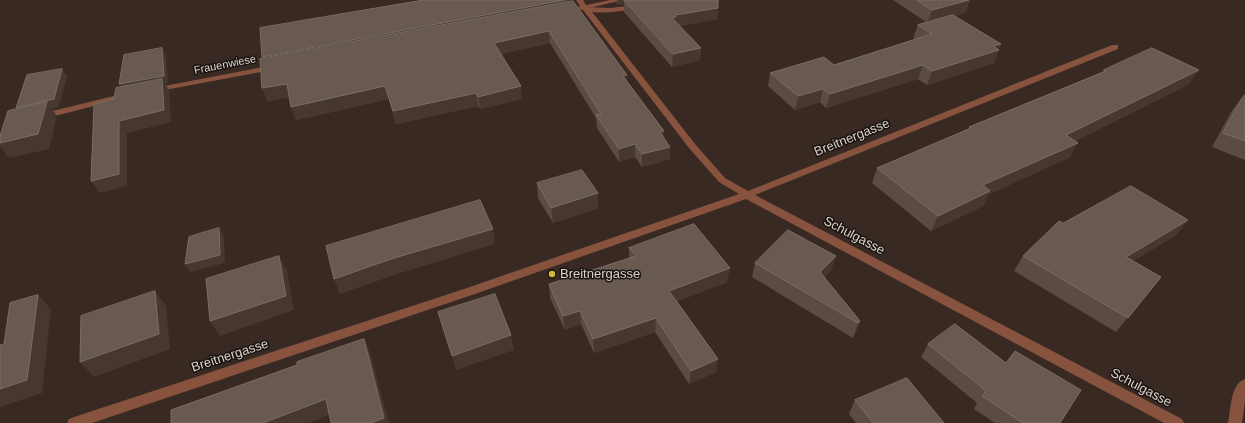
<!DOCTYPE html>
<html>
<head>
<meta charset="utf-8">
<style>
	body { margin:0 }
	canvas { display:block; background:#382922 }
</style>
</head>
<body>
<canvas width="1245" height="423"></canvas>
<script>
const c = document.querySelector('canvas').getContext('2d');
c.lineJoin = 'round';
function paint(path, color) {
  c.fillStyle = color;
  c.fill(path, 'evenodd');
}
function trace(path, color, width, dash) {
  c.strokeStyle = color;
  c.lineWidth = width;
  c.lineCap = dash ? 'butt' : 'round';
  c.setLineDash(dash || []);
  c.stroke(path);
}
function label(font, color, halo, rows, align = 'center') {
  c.font = font + ' Arial,sans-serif';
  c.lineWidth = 3;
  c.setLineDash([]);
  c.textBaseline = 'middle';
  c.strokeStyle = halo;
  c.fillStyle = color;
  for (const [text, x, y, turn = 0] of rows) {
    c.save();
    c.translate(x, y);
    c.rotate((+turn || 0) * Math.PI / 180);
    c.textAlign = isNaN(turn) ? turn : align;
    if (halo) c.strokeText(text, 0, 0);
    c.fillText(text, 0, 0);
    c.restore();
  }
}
paint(new Path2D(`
	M636 5 639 7 638 8C627 11 591 16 583 9L586 7 610 8Z`), '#87533e');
paint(new Path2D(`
	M576 0H583L586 5 610 0H623L589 8 695 144 725 178 748 191 1112 45H1118V49L755 195 1182 419 1184 423H1164L746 199 472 295 92 423H67L69 419 74 417 464 289 739 194 719 182 689 148 583 10 578 9 577 8 580 6Z
	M274 65 278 67 277 69 154 92 150 90 154 88Z
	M126 93H129L130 95 129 97 43 119 39 116 40 114Z
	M1245 379V401L1242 423H1228C1231 410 1230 384 1245 379Z`), '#87533e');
paint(new Path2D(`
	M424 0H569V1L627 75V81L663 137 670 159 642 167 635 157 619 162 597 128 596 118 550 43 501 54 522 99 480 109 478 106 396 124 389 99 296 120 291 107 289 97 267 101 263 59Z
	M617 0H718V8L717 19 680 26 701 48 700 60 672 67 624 12V4L618 5 617 4Z
	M893 0H970L965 13 954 16 1001 44 998 49 999 50 994 63 927 85 918 79 826 108 820 102 795 110 768 86 770 73 834 65 916 39 913 38 918 25 926 22Z
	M1104 70 1189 84 1075 141 1070 157 989 194 983 206 931 231 872 183 877 168 968 130 969 127 1102 72Z
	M1245 95V160L1212 147 1231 112 1242 98Z
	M537 183 598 193V208L553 223 538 198Z
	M1188 220 1176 235 1133 261 1161 277 1116 332 1014 271 1023 256 1063 223Z
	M629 248 727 282 677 301 718 359 716 372 689 384 655 332 594 353 581 324 565 330 550 298 549 284 629 259Z
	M755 263 831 271 824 277 860 321 854 336 853 338 752 277Z
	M928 344 1060 423H995L974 409 977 403 921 357Z
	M855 400 944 423H856L849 414Z`), '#5a4c42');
paint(new Path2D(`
	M565 0H569V7L265 65 262 57Z
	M618 0H655H624V4L618 5Z
	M969 0H970L965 13 927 23 932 10Z
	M718 8 717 19 676 27 672 18 675 15Z
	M549 31 550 43 496 55 494 43Z
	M1001 44 998 51 999 50 994 63 927 85 932 71 993 46Z
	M162 48 166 56 168 83 165 84 169 90 171 122 127 133V186L100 193 91 181 119 121 124 92 119 84Z
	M701 48 700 60 672 67 673 54Z
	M923 65 918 79 826 108 830 94Z
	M62 69 67 76 59 107 52 109 57 116 49 149 9 158 0 147V143L22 116 16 108Z
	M1199 70 1189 84 1058 150 1066 135Z
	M627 75V87L623 76Z
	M287 84 292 96 267 101 262 88Z
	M385 86 389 99 296 120 291 107Z
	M521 86 522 99 480 109 478 97Z
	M823 89 820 102 795 110 798 96Z
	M476 93 478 106 396 124 393 111Z
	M664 131 663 143 660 132Z
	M1078 143 1070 157 989 194 983 206 931 231 938 216 983 185Z
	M635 144V157L619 162V149Z
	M670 147V159L642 167V154Z
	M598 193V208L553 223 551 208Z
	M1188 220 1176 235 1115 272 1126 257Z
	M219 228 224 237 225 263 190 272 185 264Z
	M493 229 495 244 397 274 340 294 334 279 391 259Z
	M279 256 287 271 294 310 220 336 210 321Z
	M836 256 831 271 815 286 820 272Z
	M730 268 727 282 668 304 669 291Z
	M155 291 166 306 170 349 94 377 80 362Z
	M38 295 51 309 42 393 0 407V389Z
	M580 311 581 324 565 330 563 316Z
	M656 318 655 332 594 353 593 339Z
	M860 321 854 336 853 338 858 323Z
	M511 335 514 350 456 370 452 356Z
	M364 339 370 353 389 423H371Z
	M718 359 716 372 689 384 691 371Z
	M326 399 334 413 309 423H263Z`), '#46382f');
const building = new Path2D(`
	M424 0H565L262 57 260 28Z
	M624 0H718V8L675 15 676 17 672 18 701 48 673 54Z
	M917 0H969L932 10Z
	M573 1 627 75 623 76 664 131 660 132 670 147 642 154 635 144 619 149 596 115 601 114 549 31 494 43 521 86 478 97 476 93 393 111 385 86 291 107 287 84 262 88 260 59Z
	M953 15 1001 44 993 46 999 50 932 71 923 65 830 94 823 89 798 96 770 73 824 57 834 65 932 34 918 25Z
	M162 48 164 76 119 84 124 55Z
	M1152 48 1199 70 1066 135 1078 143 983 185 990 191 938 216 877 168 971 128 969 127 1106 71 1104 70Z
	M62 69 54 99 16 108 27 75Z
	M162 79 164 110 119 121V174L91 181 94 104 114 99 116 88Z
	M1245 95V141L1223 133 1242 98Z
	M47 102 38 134 0 143V136L8 111Z
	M582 170 598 193 551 208 537 183Z
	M1131 186 1188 220 1126 257 1161 277 1128 318 1023 256 1059 221 1063 223Z
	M480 200 493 229 391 259 334 279 326 246Z
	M694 224 730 268 669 291 718 359 691 371 656 318 593 339 580 311 563 316 549 284 636 256 629 248Z
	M219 228 220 255 185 264 189 237Z
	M788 230 836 256 820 272 860 321 858 323 755 263Z
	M279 256 286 296 210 321 206 279Z
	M155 291 159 334 80 362 81 316Z
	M495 294 511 335 452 356 438 312Z
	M38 295 27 380 0 389V345L4 344 10 303Z
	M955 324 1006 363 1015 351 1081 390 1060 423H1023L982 396 986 391 928 344Z
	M364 339 384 418 371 423H331L326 399 263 423H171V410L297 365V362Z
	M907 378 944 423H873L855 400Z`);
paint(building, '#685a51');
trace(building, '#7a6d64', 1);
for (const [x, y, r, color] of [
	[552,274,4,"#d1b736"]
]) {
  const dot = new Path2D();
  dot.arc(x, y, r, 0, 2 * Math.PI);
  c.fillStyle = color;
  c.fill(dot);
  trace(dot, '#1a1410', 1.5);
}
label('11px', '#dbd1cc', '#1a1410', [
	["Frauenwiese",225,65,-11]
]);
label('13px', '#dbd1cc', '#1a1410', [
	["Breitnergasse",852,138,-22],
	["Schulgasse",854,236,28],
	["Breitnergasse",230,356,-18],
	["Schulgasse",1141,388,28]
]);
label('13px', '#dbd1cc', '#1a1410', [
	["Breitnergasse",560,274]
], 'left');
</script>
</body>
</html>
